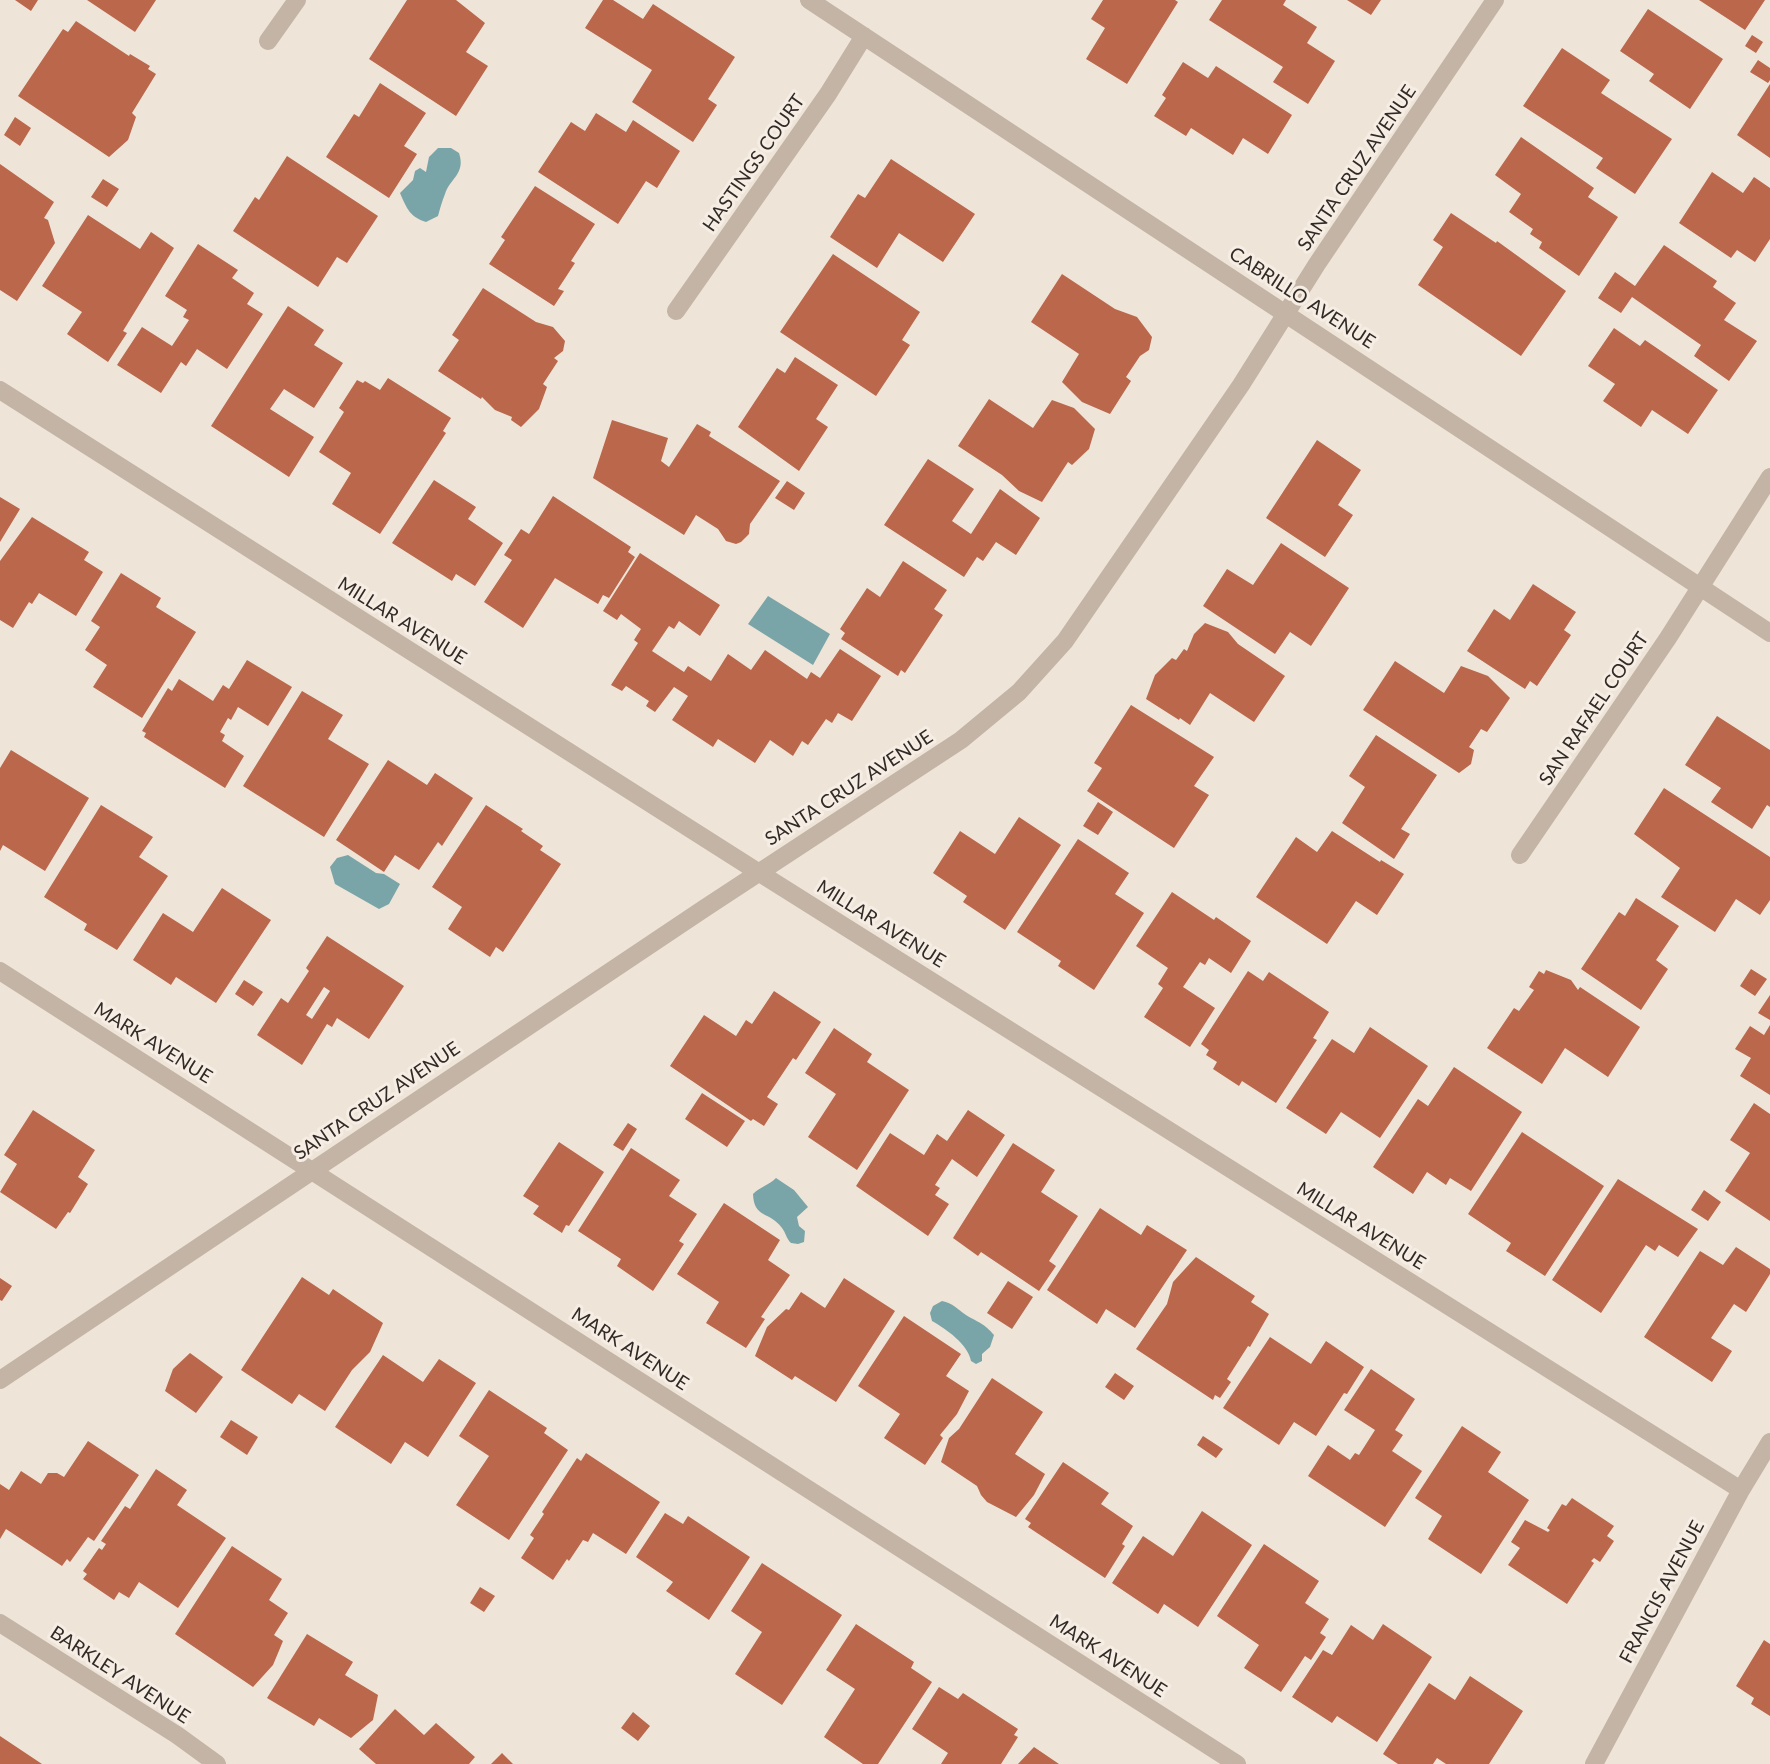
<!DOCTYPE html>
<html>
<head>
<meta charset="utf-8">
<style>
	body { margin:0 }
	canvas { display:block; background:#eee4d8 }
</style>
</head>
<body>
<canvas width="1770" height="1764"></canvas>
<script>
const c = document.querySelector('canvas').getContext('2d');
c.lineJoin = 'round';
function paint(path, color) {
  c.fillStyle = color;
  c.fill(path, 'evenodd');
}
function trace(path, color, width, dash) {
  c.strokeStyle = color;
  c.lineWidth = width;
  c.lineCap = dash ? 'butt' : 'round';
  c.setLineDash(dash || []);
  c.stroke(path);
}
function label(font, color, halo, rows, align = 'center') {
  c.font = font + ' Lato,sans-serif';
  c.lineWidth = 6;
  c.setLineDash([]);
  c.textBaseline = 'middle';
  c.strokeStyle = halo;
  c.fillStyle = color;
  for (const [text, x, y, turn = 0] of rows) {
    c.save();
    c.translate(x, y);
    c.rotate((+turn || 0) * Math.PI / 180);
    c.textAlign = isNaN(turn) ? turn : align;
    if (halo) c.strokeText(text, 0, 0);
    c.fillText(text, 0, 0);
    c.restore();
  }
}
paint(new Path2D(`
	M438 148H451L459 153C466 174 450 178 445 194 442 201 440 209 438 216L426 222C410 217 407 209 400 193L413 180 415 171 420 168 426 172 429 157Z
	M768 596 830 634 813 665 748 624Z
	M348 855 376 873 384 874 400 884 389 904 379 909 335 884 330 867 337 858Z
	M776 1178 794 1190 808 1207 797 1217 799 1226 805 1231 804 1242 798 1244 791 1243C786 1238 786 1233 782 1228 770 1211 754 1219 753 1194 760 1187 769 1185 776 1178Z
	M942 1301C953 1303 957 1309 966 1315 979 1323 984 1323 994 1335L990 1347 982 1354V1361L976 1364 971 1361C968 1344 946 1329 932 1321L930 1313 933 1306Z`), '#7aa5a8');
paint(new Path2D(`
	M15 0H38L31 11Z
	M87 0H156L135 32Z
	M407 0H456L485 23 466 52 488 66 456 116 369 59Z
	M603 0H613L643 19 653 4 735 57 708 99 717 105 693 142 632 102 652 70 585 28Z
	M1103 0H1175L1178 2 1127 84 1086 59 1105 28 1091 19Z
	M1222 0H1286L1283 5 1317 27 1307 43 1335 61 1308 104 1273 82 1283 67 1209 20Z
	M1347 0H1381L1371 15Z
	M1699 0H1765L1745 30Z
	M1648 9 1723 59 1690 109 1649 81 1654 74 1620 51Z
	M76 21 129 56 130 54 150 66 148 69 156 74 132 113 136 117 128 140 109 157 18 96 63 29 68 32Z
	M1752 35 1763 42 1756 53 1745 46Z
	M1562 48 1610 80 1601 93 1672 139 1635 194 1596 168 1603 158 1523 106Z
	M1758 60 1770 68V80L1768 83 1750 72Z
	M1183 62 1208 78 1216 66 1292 115 1268 154 1243 138 1233 155 1191 128 1186 136 1154 116 1166 98 1162 95Z
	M380 83 426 113 404 146 417 154 389 198 326 157 354 114 359 117Z
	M1770 84V158L1737 135Z
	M596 113 626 132 633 120 680 151 657 188 646 181 618 224 538 172 571 122 585 131Z
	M15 117 31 128 20 146 4 135Z
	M1521 137 1594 188 1588 197 1618 217 1579 276 1539 248 1542 242 1530 234 1533 229 1509 212 1521 194 1495 175Z
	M287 156 378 216 347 263 337 257 318 287 233 231 255 197 259 200Z
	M891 159 975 214 943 262 899 233 877 268 830 237 858 194 865 198Z
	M0 164 54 202 44 218 48 220 55 243 17 301 0 290Z
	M1712 172 1743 193 1754 177 1770 188V239L1755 262 1737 250 1731 258 1679 223Z
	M103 179 119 189 107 207 91 197Z
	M535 186 595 224 571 261 575 263 558 289 564 291 554 306 489 264 505 240 501 237Z
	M1451 213 1496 243 1497 241 1566 291 1521 356 1418 285 1443 247 1433 240Z
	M88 215 140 249 151 232 174 248 123 331 127 333 108 362 67 334 82 312 42 286Z
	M198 244 238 270 232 278 254 293 247 304 263 314 227 369 197 349 186 366 181 362 161 393 117 365 142 327 172 346 189 320 183 317 187 310 165 296Z
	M1664 245 1717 281 1713 287 1736 303 1724 320 1757 341 1729 381 1694 356 1701 345 1632 297 1621 313 1598 298 1615 272 1635 286Z
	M833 254 920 312 902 340 910 345 876 396 780 332Z
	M1062 274 1115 309 1137 317 1152 337 1149 350 1140 356 1126 377 1131 381 1110 414 1082 402 1062 382 1079 354 1031 322Z
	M483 288 536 322 553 327 565 341 563 351 554 358 558 361 543 384 547 387 539 409 521 427 511 420 512 417 495 410 482 397 481 399 438 371 459 340 452 335Z
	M288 306 324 330 314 345 343 363 314 408 284 389 270 409 314 437 289 477 211 426Z
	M1614 328 1640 346 1645 340 1718 390 1688 434 1652 410 1641 427 1603 401 1615 384 1588 366Z
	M795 357 838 385 816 419 828 427 799 471 738 427 777 368 785 373Z
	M388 378 451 418 443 431 446 433 380 534 332 504 351 473 319 452 344 412 339 408 357 380 363 383 365 381 380 390Z
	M989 399 1033 428 1052 400 1074 408 1095 429 1089 449 1072 465 1068 462 1042 502 1019 491 1002 475 958 446Z
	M612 420 668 438 661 461 669 467 697 424 711 432 709 436 780 481 750 524 749 534 741 542 736 544 726 541 718 529 696 515 684 535 593 478Z
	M1317 440 1361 470 1338 505 1353 515 1325 557 1266 518Z
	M928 459 974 489 952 521 971 534 1000 489 1040 518 1016 555 996 542 983 561 977 557 964 577 884 525Z
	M434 480 476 507 468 519 503 543 475 586 456 574 452 581 392 543Z
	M787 481 805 493 794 510 775 498Z
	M553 496 631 547 628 552 635 557 609 598 603 595 598 604 555 578 523 628 484 602 512 560 504 555 521 529 529 534Z
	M0 497 20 509 0 542Z
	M32 517 89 552 84 560 103 572 76 616 39 593 32 604 29 602 13 628 0 620V561Z
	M1281 543 1349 588 1311 646 1290 632 1275 654 1203 606 1227 569 1253 585Z
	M640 553 720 605 700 636 679 621 674 629 669 626 652 651 684 672 688 666 711 681 728 654 751 670 765 650 807 679 811 672 820 678 840 649 881 676 852 721 838 713 832 723 826 719 808 745 802 741 793 756 770 740 755 763 718 739 713 747 672 720 688 696 674 687 655 712 646 706 649 701 626 686 622 691 611 685 638 643 634 640 641 629 621 614 617 620 603 611Z
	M903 561 947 590 934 609 943 615 905 673 901 670 898 676 841 639 845 633 840 629 867 588 880 597Z
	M121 573 161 598 156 607 196 632 142 718 93 687 107 665 85 650 100 627 91 621Z
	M1533 584 1576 612 1564 630 1571 635 1537 686 1530 681 1525 689 1467 651 1494 609 1510 620Z
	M1205 623 1228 632 1238 644 1285 676 1254 722 1210 693 1190 725 1180 718 1179 720 1146 699 1155 675 1172 658 1176 660 1184 649 1187 651 1194 634Z
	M247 660 292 687 268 726 238 707 231 720 228 718 220 732 225 735 222 741 244 756 225 788 144 737 146 733 142 731 168 688 172 691 179 679 213 701 223 685 229 689Z
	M1395 661 1444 693 1461 666 1488 676 1510 698 1487 732 1481 729 1469 747 1474 750 1471 764 1459 773 1363 710Z
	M302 691 343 715 328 739 369 764 324 837 243 786Z
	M1131 705 1214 757 1194 786 1209 795 1174 848 1087 791 1102 768 1094 763Z
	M1717 716 1770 750V807L1767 805 1752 829 1711 802 1721 788 1685 765Z
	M1376 735 1437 775 1401 829 1410 834 1394 859 1342 823 1365 787 1349 776Z
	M11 750 89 798 45 871 3 845 0 851V768Z
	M388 760 427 785 435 773 473 798 442 846 438 842 419 870 395 855 384 872 336 840Z
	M1664 788 1770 857V900L1760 915 1736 899 1715 932 1661 897 1680 868 1634 834Z
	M1098 802 1113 812 1098 835 1083 826Z
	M101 805 153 837 139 857 168 876 117 950 84 930 87 924 44 897Z
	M486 805 523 829 521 831 543 846 540 850 561 864 503 952 496 947 490 957 448 929 462 907 432 887Z
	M1019 817 1061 845 1005 930 963 902 967 896 933 873 960 831 995 854Z
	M1332 831 1380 862 1381 860 1404 874 1377 915 1356 901 1327 944 1256 897 1296 837 1317 852Z
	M1078 839 1129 873 1115 894 1144 913 1094 990 1058 966 1061 961 1017 932Z
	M222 888 271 920 216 1003 176 977 171 985 133 960 163 913 193 932Z
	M1172 892 1214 920 1216 917 1251 941 1231 973 1209 958 1205 965 1200 962 1183 987 1215 1008 1190 1047 1144 1017 1163 988 1158 984 1168 968 1136 946Z
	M1636 898 1679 926 1656 960 1668 969 1641 1010 1581 969 1619 912 1625 916Z
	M327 936 404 986 369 1039 337 1018 332 1027 327 1024 302 1065 257 1035 281 998 288 1003 309 971 306 968ZM324 987 330 991 312 1019 306 1015Z
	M1751 969 1767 979 1755 996 1740 986Z
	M1546 970 1571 980 1578 990 1580 987 1640 1027 1608 1077 1565 1048 1542 1084 1487 1048 1514 1008 1519 1011 1534 990 1529 987 1539 971 1544 974Z
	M1248 971 1263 981 1269 972 1329 1012 1313 1038 1317 1040 1276 1103 1242 1081 1239 1086 1213 1069 1217 1062 1206 1055 1209 1050 1201 1044Z
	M244 980 263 992 253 1006 235 994Z
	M774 991 821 1022 796 1060 793 1058 767 1097 778 1104 764 1126 753 1119 751 1121 670 1066 704 1015 736 1036 746 1020 752 1024Z
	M1770 995V1020L1758 1013Z
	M1770 1025V1095L1740 1076 1751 1058 1735 1049 1750 1026 1764 1035Z
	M1370 1027 1428 1066 1380 1138 1341 1112 1326 1134 1286 1108 1332 1039 1354 1053Z
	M834 1028 872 1054 867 1062 909 1090 857 1170 808 1137 836 1094 805 1073Z
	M1454 1067 1522 1112 1471 1191 1450 1178 1446 1185 1427 1172 1413 1194 1373 1167 1418 1099 1428 1106Z
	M702 1093 745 1121 727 1147 685 1119Z
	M1754 1103 1770 1114V1221L1725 1191 1750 1153 1730 1140Z
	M33 1110 95 1150 78 1177 88 1184 70 1213 68 1212 56 1229 0 1192 17 1164 4 1155Z
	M968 1110 1005 1135 977 1177 952 1159 935 1185 940 1188 935 1195 949 1204 928 1236 856 1186 890 1133 924 1155 937 1134 947 1141Z
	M628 1123 637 1129 623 1151 613 1145Z
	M1522 1132 1604 1186 1545 1276 1506 1251 1511 1243 1468 1214Z
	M559 1142 604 1172 569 1226 566 1225 562 1233 533 1214 539 1206 523 1196Z
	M1013 1143 1055 1170 1041 1192 1078 1216 1049 1261 1056 1266 1039 1291 981 1252 978 1256 953 1238Z
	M631 1148 680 1180 669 1196 697 1214 679 1241 684 1244 653 1291 617 1266 621 1259 578 1231Z
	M1618 1179 1698 1229 1678 1257 1659 1245 1655 1251 1646 1245 1601 1313 1552 1280Z
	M1704 1190 1721 1202 1708 1221 1691 1210Z
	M724 1203 780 1240 768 1260 790 1275 761 1317 765 1319 746 1348 706 1323 719 1302 677 1274Z
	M1100 1208 1141 1235 1147 1225 1187 1250 1135 1328 1106 1309 1097 1324 1047 1290Z
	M1736 1247 1770 1269V1274L1746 1312 1734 1304 1711 1338 1732 1351 1712 1382 1644 1337 1700 1251 1723 1265Z
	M1196 1257 1255 1296 1251 1302 1269 1314 1250 1347 1248 1346 1227 1379 1231 1382 1220 1398 1215 1395 1213 1400 1136 1349 1167 1304 1173 1282Z
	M302 1277 329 1295 333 1289 383 1323 370 1352 352 1370 325 1411 299 1394 292 1404 241 1370Z
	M0 1278 12 1286 2 1301 0 1300Z
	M844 1278 895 1311 836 1402 795 1376 792 1380 755 1356 767 1327 786 1309 789 1310 801 1292 825 1308Z
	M1008 1281 1033 1297 1012 1329 987 1313Z
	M904 1316 961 1354 946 1376 969 1391 957 1414 940 1435 943 1438 925 1465 884 1438 900 1414 858 1386Z
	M1270 1337 1311 1364 1326 1341 1364 1367 1347 1394 1344 1393 1316 1436 1294 1422 1279 1445 1223 1408Z
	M190 1353 223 1377 196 1413 165 1391 173 1369Z
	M383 1355 423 1382 439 1359 476 1383 428 1457 405 1442 391 1464 335 1427Z
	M1371 1369 1415 1399 1395 1430 1403 1435 1392 1451 1422 1471 1385 1527 1308 1476 1328 1445 1350 1460 1355 1453 1359 1455 1375 1430 1344 1410Z
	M1115 1373 1134 1386 1124 1400 1105 1387Z
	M992 1378 1043 1412 1015 1454 1045 1474 1034 1495 1016 1517 987 1502 981 1495 977 1486 941 1462 949 1438 959 1429Z
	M489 1390 547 1428 544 1433 568 1450 509 1540 456 1505 489 1456 459 1436Z
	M231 1420 258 1437 247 1455 220 1437Z
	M1462 1426 1501 1452 1488 1472 1529 1500 1481 1574 1428 1539 1442 1516 1415 1498Z
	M1203 1436 1223 1449 1216 1458 1197 1445Z
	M88 1441 139 1475 94 1541 88 1537 70 1562 67 1559 62 1566 6 1529 0 1539V1484L9 1490 21 1471 41 1484 48 1473H57L64 1477Z
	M586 1453 660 1502 626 1554 593 1533 588 1542 583 1540 569 1561 567 1559 553 1580 521 1558 534 1538 530 1535 544 1514 542 1512 577 1458 581 1461Z
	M1063 1462 1109 1493 1101 1504 1133 1526 1122 1544 1125 1546 1105 1578 1028 1527 1031 1523 1025 1519Z
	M156 1469 187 1490 177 1505 226 1538 178 1608 139 1582 129 1598 119 1592 114 1600 83 1579 87 1574 83 1571 99 1548 102 1550 106 1544 101 1541 125 1506 130 1509Z
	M1572 1498 1614 1526 1607 1536 1614 1541 1600 1562 1594 1558 1591 1561 1594 1563 1567 1604 1508 1565 1520 1548 1511 1542 1525 1520 1548 1532 1550 1530 1547 1528 1562 1504 1566 1506Z
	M1202 1511 1252 1545 1198 1627 1164 1604 1158 1614 1112 1583 1143 1536 1173 1556Z
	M665 1513 683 1524 688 1516 750 1557 709 1620 666 1591 673 1582 636 1557Z
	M1264 1544 1319 1581 1305 1603 1329 1619 1320 1633 1326 1637 1311 1660 1305 1656 1281 1692 1244 1668 1259 1645 1217 1616Z
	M232 1546 282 1579 269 1600 288 1613 274 1635 283 1641 273 1665 253 1687 175 1634Z
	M762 1563 842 1615 782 1705 735 1674 762 1632 731 1611Z
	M480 1587 495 1596 484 1612 470 1603Z
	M856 1624 914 1662 911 1668 932 1682 878 1764H863L824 1737 855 1689 826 1670Z
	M1383 1624 1432 1657 1377 1742 1337 1716 1332 1723 1292 1697 1323 1650 1332 1655 1351 1625 1373 1640Z
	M307 1634 353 1662 345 1675 378 1695 373 1720 351 1738 319 1718 314 1726 267 1698Z
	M1764 1640 1770 1644V1716L1751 1704 1754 1698 1736 1686Z
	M1470 1676 1523 1711 1489 1764H1446L1437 1758 1433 1764H1398L1383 1754 1429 1683 1455 1700Z
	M939 1687 958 1699 963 1693 1018 1729 1014 1735 1018 1737 1001 1764H941L948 1753 912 1729Z
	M395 1709 424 1735 436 1723 475 1757 469 1764H376L359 1749Z
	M633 1712 650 1726 638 1741 621 1728Z
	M0 1736 42 1764H0Z
	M1034 1747 1059 1764H1018Z
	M502 1753 513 1764H491Z`), '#ba674b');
trace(new Path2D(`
	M809 0 1770 633
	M268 41 297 0
	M676 311 828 94 864 36
	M0 390 758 872 1741 1490
	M1520 855 1668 638 1770 477
	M0 971 1237 1764
	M0 1380 705 908 961 740 1019 692 1065 641 1241 385 1317 264 1495 0
	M0 1623 177 1735 217 1764
	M1594 1764 1741 1490 1770 1442`), '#c4b4a6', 18);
label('19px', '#312a26', '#f6eee4', [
	["HASTINGS COURT",754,163,-55],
	["SANTA CRUZ AVENUE",1357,168,-56],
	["CABRILLO AVENUE",1302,298,33],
	["MILLAR AVENUE",402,621,32],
	["SAN RAFAEL COURT",1594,709,-56],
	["SANTA CRUZ AVENUE",849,788,-33],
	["MILLAR AVENUE",881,924,32],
	["MARK AVENUE",153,1043,32],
	["SANTA CRUZ AVENUE",377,1101,-34],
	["MILLAR AVENUE",1361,1226,32],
	["MARK AVENUE",630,1349,33],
	["FRANCIS AVENUE",1662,1592,-62],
	["MARK AVENUE",1108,1656,33],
	["BARKLEY AVENUE",120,1675,33]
]);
</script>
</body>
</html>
